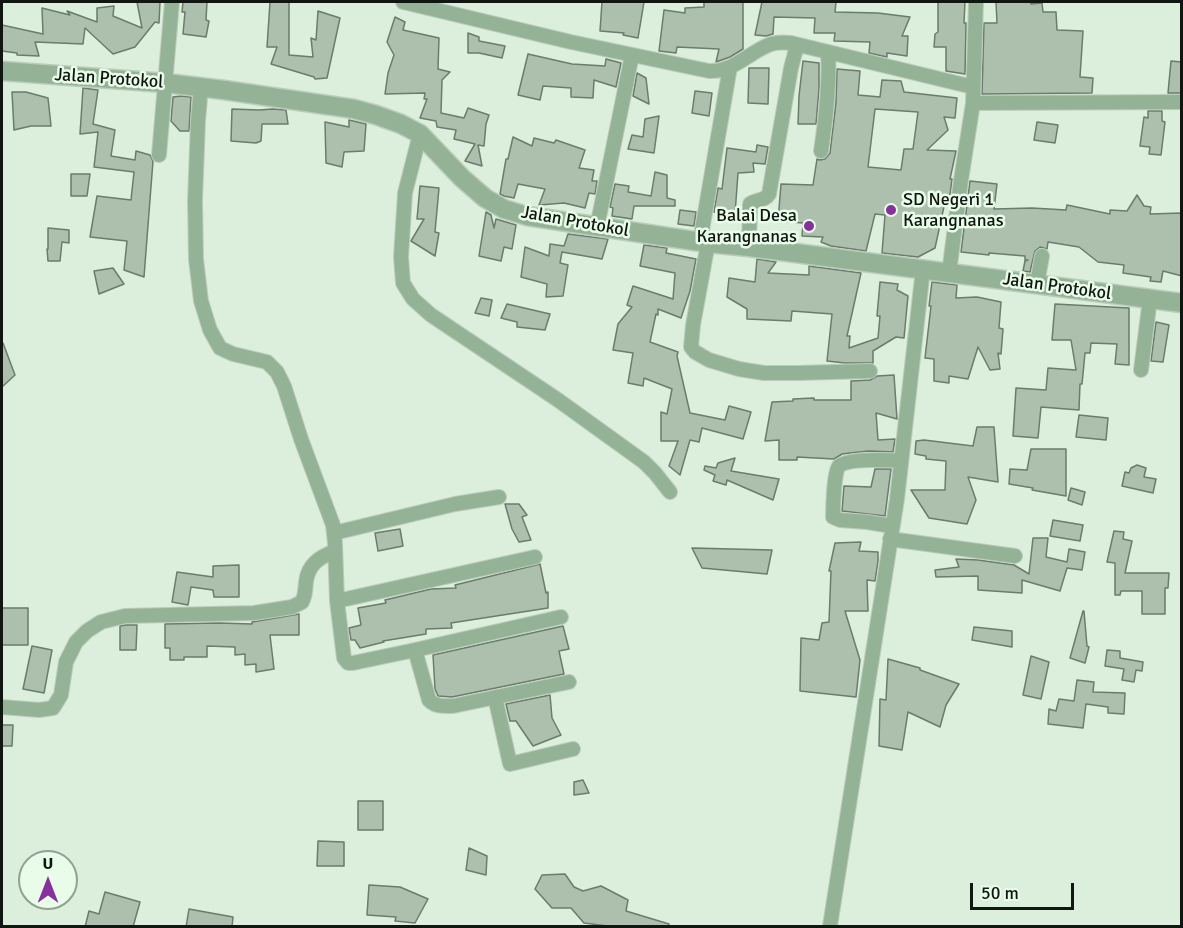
<!DOCTYPE html>
<html>
<head>
<meta charset="utf-8">
<style>
	body { margin:0 }
	#map { position:relative; width:1183px; height:928px; overflow:hidden; background:#dbefdc; font-family:Signika,sans-serif }
	canvas { display:block }
	.frame { position:absolute; inset:0; border:3px solid #101610; pointer-events:none }
	.north { position:absolute; left:18px; top:850px; width:60px; height:60px; box-sizing:border-box; background:#e8fce9; border:2px solid #92a092; border-radius:50%; rotate:0deg; font-size:16px; font-weight:700; line-height:24px; text-align:center; color:#101610 }
	.north::after { content:''; display:block; margin:auto; width:21px; height:27px; background:#86309d; clip-path:polygon(50% 0,100% 100%,50% 72%,0 100%) }
	.scale { position:absolute; left:970px; top:883px; width:104px; height:27px; box-sizing:border-box; border:3px solid #101610; border-top:0; padding-left:8px; font-size:18px; line-height:21px; white-space:nowrap; color:#101610; -webkit-text-stroke:4px #e8fce9; paint-order:stroke }
</style>
</head>
<body>
<div id="map">
<canvas width="1183" height="928"></canvas>
<div class="frame"></div>
<div class="north">U</div>
<div class="scale">50 m</div>
</div>
<script>
const c = document.querySelector('canvas').getContext('2d');
c.lineJoin = 'round';
function paint(path, color) {
  c.fillStyle = color;
  c.fill(path, 'evenodd');
}
function trace(path, color, width, dash) {
  c.strokeStyle = color;
  c.lineWidth = width;
  c.lineCap = dash ? 'butt' : 'round';
  c.setLineDash(dash || []);
  c.stroke(path);
}
function label(font, color, halo, rows, align = 'center') {
  c.font = font + ' Signika,sans-serif';
  c.lineWidth = 5;
  c.setLineDash([]);
  c.textBaseline = 'middle';
  c.strokeStyle = halo;
  c.fillStyle = color;
  for (const [text, x, y, turn = 0] of rows) {
    c.save();
    c.translate(x, y);
    c.rotate((+turn || 0) * Math.PI / 180);
    c.textAlign = isNaN(turn) ? turn : align;
    if (halo) c.strokeText(text, 0, 0);
    c.fillText(text, 0, 0);
    c.restore();
  }
}
const building = new Path2D(`
	M137 2H160L159 23 155 22 135 47 113 54 85 28 83 44 35 42 39 56 17 55V53L2 51V25L43 34 42 8 70 15 67 11 97 22V8L114 6 113 16 142 28Z
	M183 2H207L206 20 209 21 206 37 183 34 185 12H182Z
	M270 2H289V55L313 57 311 38 316 40 318 11 340 18 327 78 315 79 314 77 271 64 277 47H267Z
	M602 2H644L638 38 623 35 624 33 600 31Z
	M704 2H743V49L730 57 716 62 719 49 677 47 676 53 659 51 664 10 685 13V8L704 7Z
	M762 2H836L835 12 878 13 910 17 902 36H908L907 56 887 53V57L869 53 870 42 834 41 835 33H814L815 18 774 17 773 34 766 36 755 35Z
	M938 2H965L964 23H966L965 74 946 71V47H934L935 34 938 32Z
	M996 2H1031V4L1042 3 1043 12H1056L1057 30 1083 31 1080 77 1093 78 1092 93 982 94 984 23H997Z
	M395 17 405 22 403 30 439 38 438 69 450 72 442 80 441 113 464 118 468 108 489 115 486 124 484 146 478 145 482 166 465 161 475 144 454 139 456 130 437 127 436 121 420 118 427 99H424L425 93 385 94 388 73 394 55 387 42Z
	M468 33 479 37V41L505 46 502 58 479 53H468Z
	M528 54 572 64 605 66 606 59 621 63 616 87 594 80 593 98 571 97V88L543 86 540 100 518 95Z
	M803 61 819 63V89L816 124H798L799 96Z
	M1171 61 1182 62V93H1168Z
	M749 68H769L768 104 748 103Z
	M837 69 860 71 858 95 880 97 882 80 901 81 904 92 957 98 955 118 944 117 948 130 927 150 956 151 950 179H952L949 202H945L935 248 918 257 882 253 885 215 875 214 866 251 831 246 821 242 823 237 802 236 803 223 778 221 781 184 813 185 817 159 820 160 825 159 830 153 836 102ZM875 109 918 112 913 149H904L901 170 868 167Z
	M637 73 646 78 649 104 633 96Z
	M83 88 98 90 93 124 115 130 111 156 135 160 136 151 150 155 153 161 144 277 124 270 127 241 90 237 97 196 131 200 134 172 94 167 98 132 80 134Z
	M695 91 712 93 709 116 692 113Z
	M12 92H26L48 98 51 126H31L14 130Z
	M181 96 191 97 189 131H180L171 121 173 97Z
	M232 109 259 110 273 109 286 110 288 124H262L261 141 256 143 231 141Z
	M1148 111H1162V121L1165 122 1161 155 1149 154 1150 147 1140 146 1144 117 1148 118Z
	M659 116 654 153 628 149 632 135 643 137 645 119Z
	M349 120 366 124 364 151 344 152 342 167 326 163 325 122 349 127Z
	M1037 122 1058 125 1055 143 1034 140Z
	M513 137 532 146 534 138 554 143 556 140 585 150 579 168 594 170 592 181H597L595 194 589 193 585 208 564 203 539 205 545 189 518 184 514 198 504 196 500 194 506 159H508Z
	M757 145 768 147 765 164 753 163 754 172 738 173 735 214 714 212 718 188 722 189 727 148 756 152Z
	M655 172 667 175V198L675 200V206H634L632 219 612 216 613 208 610 207 615 184 629 186 628 192 651 196Z
	M71 174H90L87 196H71Z
	M970 181 997 184 994 209 1032 208 1066 210 1067 205 1110 214V210L1127 211 1137 195 1144 206 1151 207 1150 214 1182 213V276L1163 271 1161 282 1150 281 1151 277 1123 273 1124 265 1098 262 1079 247 1048 242 1047 249 1040 247 1035 251 1030 272 1023 271 1025 261 1028 260H1025V256L989 253V255L961 252Z
	M420 186 439 188 435 232 439 233 435 256 411 241 424 219H417Z
	M680 210 696 212 694 226 678 224Z
	M486 212 491 215 494 228 496 219 516 225 512 249 504 247 501 261 479 256Z
	M48 228 69 230V243L62 242 60 261H48L47 249H48Z
	M568 234 608 239 602 259 562 252 560 263 568 265 563 296 546 297 547 284 521 277 525 247 549 256 550 244 564 246Z
	M644 245 667 248 666 253 696 259 690 291 681 318 658 309V315L656 314 650 342 678 352 677 356 690 413 725 420 729 406 751 412 743 439 702 428 699 442 690 440 680 475 669 466 678 441H661V412L667 414 672 389 644 378 643 386 628 383 633 353 613 350 618 324 632 307 627 305 633 286 673 299 675 273 640 266Z
	M757 259 776 262 768 273 809 275V266L861 273 847 336H850L849 348 878 338 880 316H877L880 282 898 284 897 290 908 296 904 338 896 337 873 351V363H845L827 361 832 314 792 311 791 321 747 319V309L727 297 729 278 755 282Z
	M113 268 124 284 99 294 94 271Z
	M932 282 957 285 956 298 977 297 1001 302 999 328 1003 329 1001 354 998 353 1000 369 990 370 978 347 968 379 949 376V383L934 381V359L925 358 931 306H929Z
	M481 298 492 300 489 316 475 313Z
	M507 304 550 314 545 330 517 327V322L501 318Z
	M1055 304 1129 308V365L1115 364 1117 344 1091 343 1090 353H1085L1082 384H1080L1079 410 1041 407 1038 438 1013 436 1016 388 1046 390 1048 368 1076 370 1071 340H1052Z
	M1156 322 1169 325 1163 362 1151 361Z
	M2 343H3L15 375 2 387Z
	M894 375 897 419 876 413 878 440 895 439 893 452 869 451 850 453 842 454 834 459 797 457V460H779V440L765 441 772 402 793 401V399L814 398V400H851V381L870 380 877 376Z
	M1079 415 1108 418 1106 440 1076 437Z
	M977 427H994L998 482 968 477 976 500 967 524 929 518 911 490H945L946 461 926 459V456L915 454 916 441 924 440 973 446Z
	M1031 449H1066V496L1032 490 1033 488 1009 484 1010 469 1027 470Z
	M735 458 731 471 779 479 773 500 727 480 726 485 713 481 715 475 704 470 705 466 716 468 718 463Z
	M1137 465 1146 468 1144 477 1156 479 1153 493 1122 486 1125 472 1129 473 1131 468Z
	M875 469H891L885 516 842 511 844 486 871 487Z
	M1071 488 1085 492 1082 505 1068 500Z
	M505 504H519L527 515 522 517 531 540 519 542 512 529Z
	M1053 520 1083 525 1080 541 1050 536Z
	M400 529 403 546 378 551 375 533Z
	M1114 531 1124 532 1123 539 1132 541 1125 573H1169L1168 588H1165V614H1142V591H1121L1120 595H1115V563L1107 562Z
	M1033 538H1048L1046 557 1067 562 1069 549 1085 552 1082 570 1067 568 1060 591 1022 580V593L978 590V576L936 577 935 570 959 567 956 559 978 560 1014 565 1029 574Z
	M861 542 859 551 878 552V561L875 581 867 580 868 611H845L860 660 856 697 800 691 801 638 819 640 822 623 829 622 831 571H829L835 543Z
	M692 548 772 550 767 574 702 568Z
	M540 564 546 593 548 592V608L451 623 452 628 426 629V634L383 641 384 642 360 648 355 640H351L349 628 361 625 358 608 386 603 385 600 431 589 456 588 455 585Z
	M239 565V597H214L213 590 191 587 188 605 172 602 177 572 213 577V566Z
	M2 608H28V645H2Z
	M1083 611H1084L1087 646 1089 647 1085 663 1070 658Z
	M299 614V635H270L274 669 256 672V664L245 665V654L235 655V647L207 646V657H184V660H170V648H165V624L219 623 252 624V622Z
	M126 625H137L136 650H120V626Z
	M563 626 569 649 559 651 564 674 452 697 438 696 435 689 433 655Z
	M974 627 1012 631V647L972 640Z
	M32 646 52 650 44 693 23 689Z
	M1107 650 1120 651V658L1143 662 1142 671 1136 670 1134 682 1122 680 1124 669 1105 666Z
	M1031 656 1049 662 1041 699 1023 695Z
	M888 659 920 668V670L959 684 946 705 940 727 908 712 902 750 879 746 880 699 886 700Z
	M1077 680 1094 682 1093 692 1125 693 1124 714 1108 713V707L1086 704 1083 728 1048 724 1049 709 1056 711 1059 699 1074 701Z
	M550 695 552 718 561 735 533 746 516 721H510L506 704Z
	M2 725H13L12 746H2Z
	M583 780 589 793 574 795V782Z
	M358 801H383V830H358Z
	M318 841 344 842V866H317Z
	M469 848 487 856 486 875 466 870Z
	M565 874 574 887 583 891 601 886 628 900 626 911 669 924V927H615L584 923 571 908H552L535 889 542 875Z
	M369 885 400 887 428 899 415 923 395 921 396 917 367 915Z
	M105 892 140 902 133 927H85L89 911 99 914Z
	M189 909 233 917 232 927H186Z`);
paint(building, '#adc0ae');
trace(building, '#6a7c6b', 1.5);
const minor = new Path2D(`
	M403 2 571 42 709 71C734 72 749 52 771 44 778 42 784 42 791 43L973 87
	M201 87 198 121 195 201 196 259 201 301 210 330 220 348 233 354 267 362 277 372 284 386 301 439 333 525 335 543 337 601 344 658 348 663H353L415 650 429 700C436 707 444 706 453 706L569 682
	M973 103 1182 102
	M420 134 405 193 401 257 403 283 413 299 431 315 558 400 644 462 655 473 670 492
	M821 151C826 118 830 85 828 52
	M159 155 172 2
	M597 227 632 55
	M700 242 730 67
	M708 243 693 325 691 347 695 352 709 360 739 369 764 373H797L870 371
	M749 247 750 204C756 199 764 202 769 194L791 68 797 45
	M949 273 961 180 973 103 976 2
	M1037 284 1042 256
	M1141 370 1150 299
	M892 526 867 522 840 520 833 517C833 509 834 470 839 466 849 458 888 460 901 461
	M334 533 455 504 499 497
	M890 539 1015 556
	M337 601 535 557
	M415 650 561 617
	M495 697 510 764 573 749
	M2 707 39 710 53 708 61 695 66 662 76 642 87 631 101 622 125 616 254 613 292 607 302 602C306 594 305 590 306 582 308 564 320 557 335 551
	M830 926 897 499 923 269`);
const tertiary = new Path2D(`
	M2 71 166 83 224 90 354 109 376 115 401 124 420 134 462 178 485 198 504 209 527 216 708 243 749 247 1182 303`);
trace(minor, '#bcb', 16);
trace(tertiary, '#bcb', 21);
trace(minor, '#94b396', 14);
trace(tertiary, '#94b396', 18);
for (const [x, y, r, color] of [
	[891,210,6,"#86309d"],
	[809,226,6,"#86309d"]
]) {
  const dot = new Path2D();
  dot.arc(x, y, r, 0, 2 * Math.PI);
  c.fillStyle = color;
  c.fill(dot);
  trace(dot, '#e8fce9', 2);
}
label('18px', '#101610', '#e8fce9', [
	["Jalan Protokol",109,79,4],
	["Jalan Protokol",575,222,10],
	["Jalan Protokol",1057,287,8]
]);
label('18px', '#101610', '#e8fce9', [
	["SD Negeri 1",903,200],
	["Karangnanas",903,221],
	["Balai Desa",797,216,"right"],
	["Karangnanas",797,237,"right"]
], 'left');
</script>
</body>
</html>
